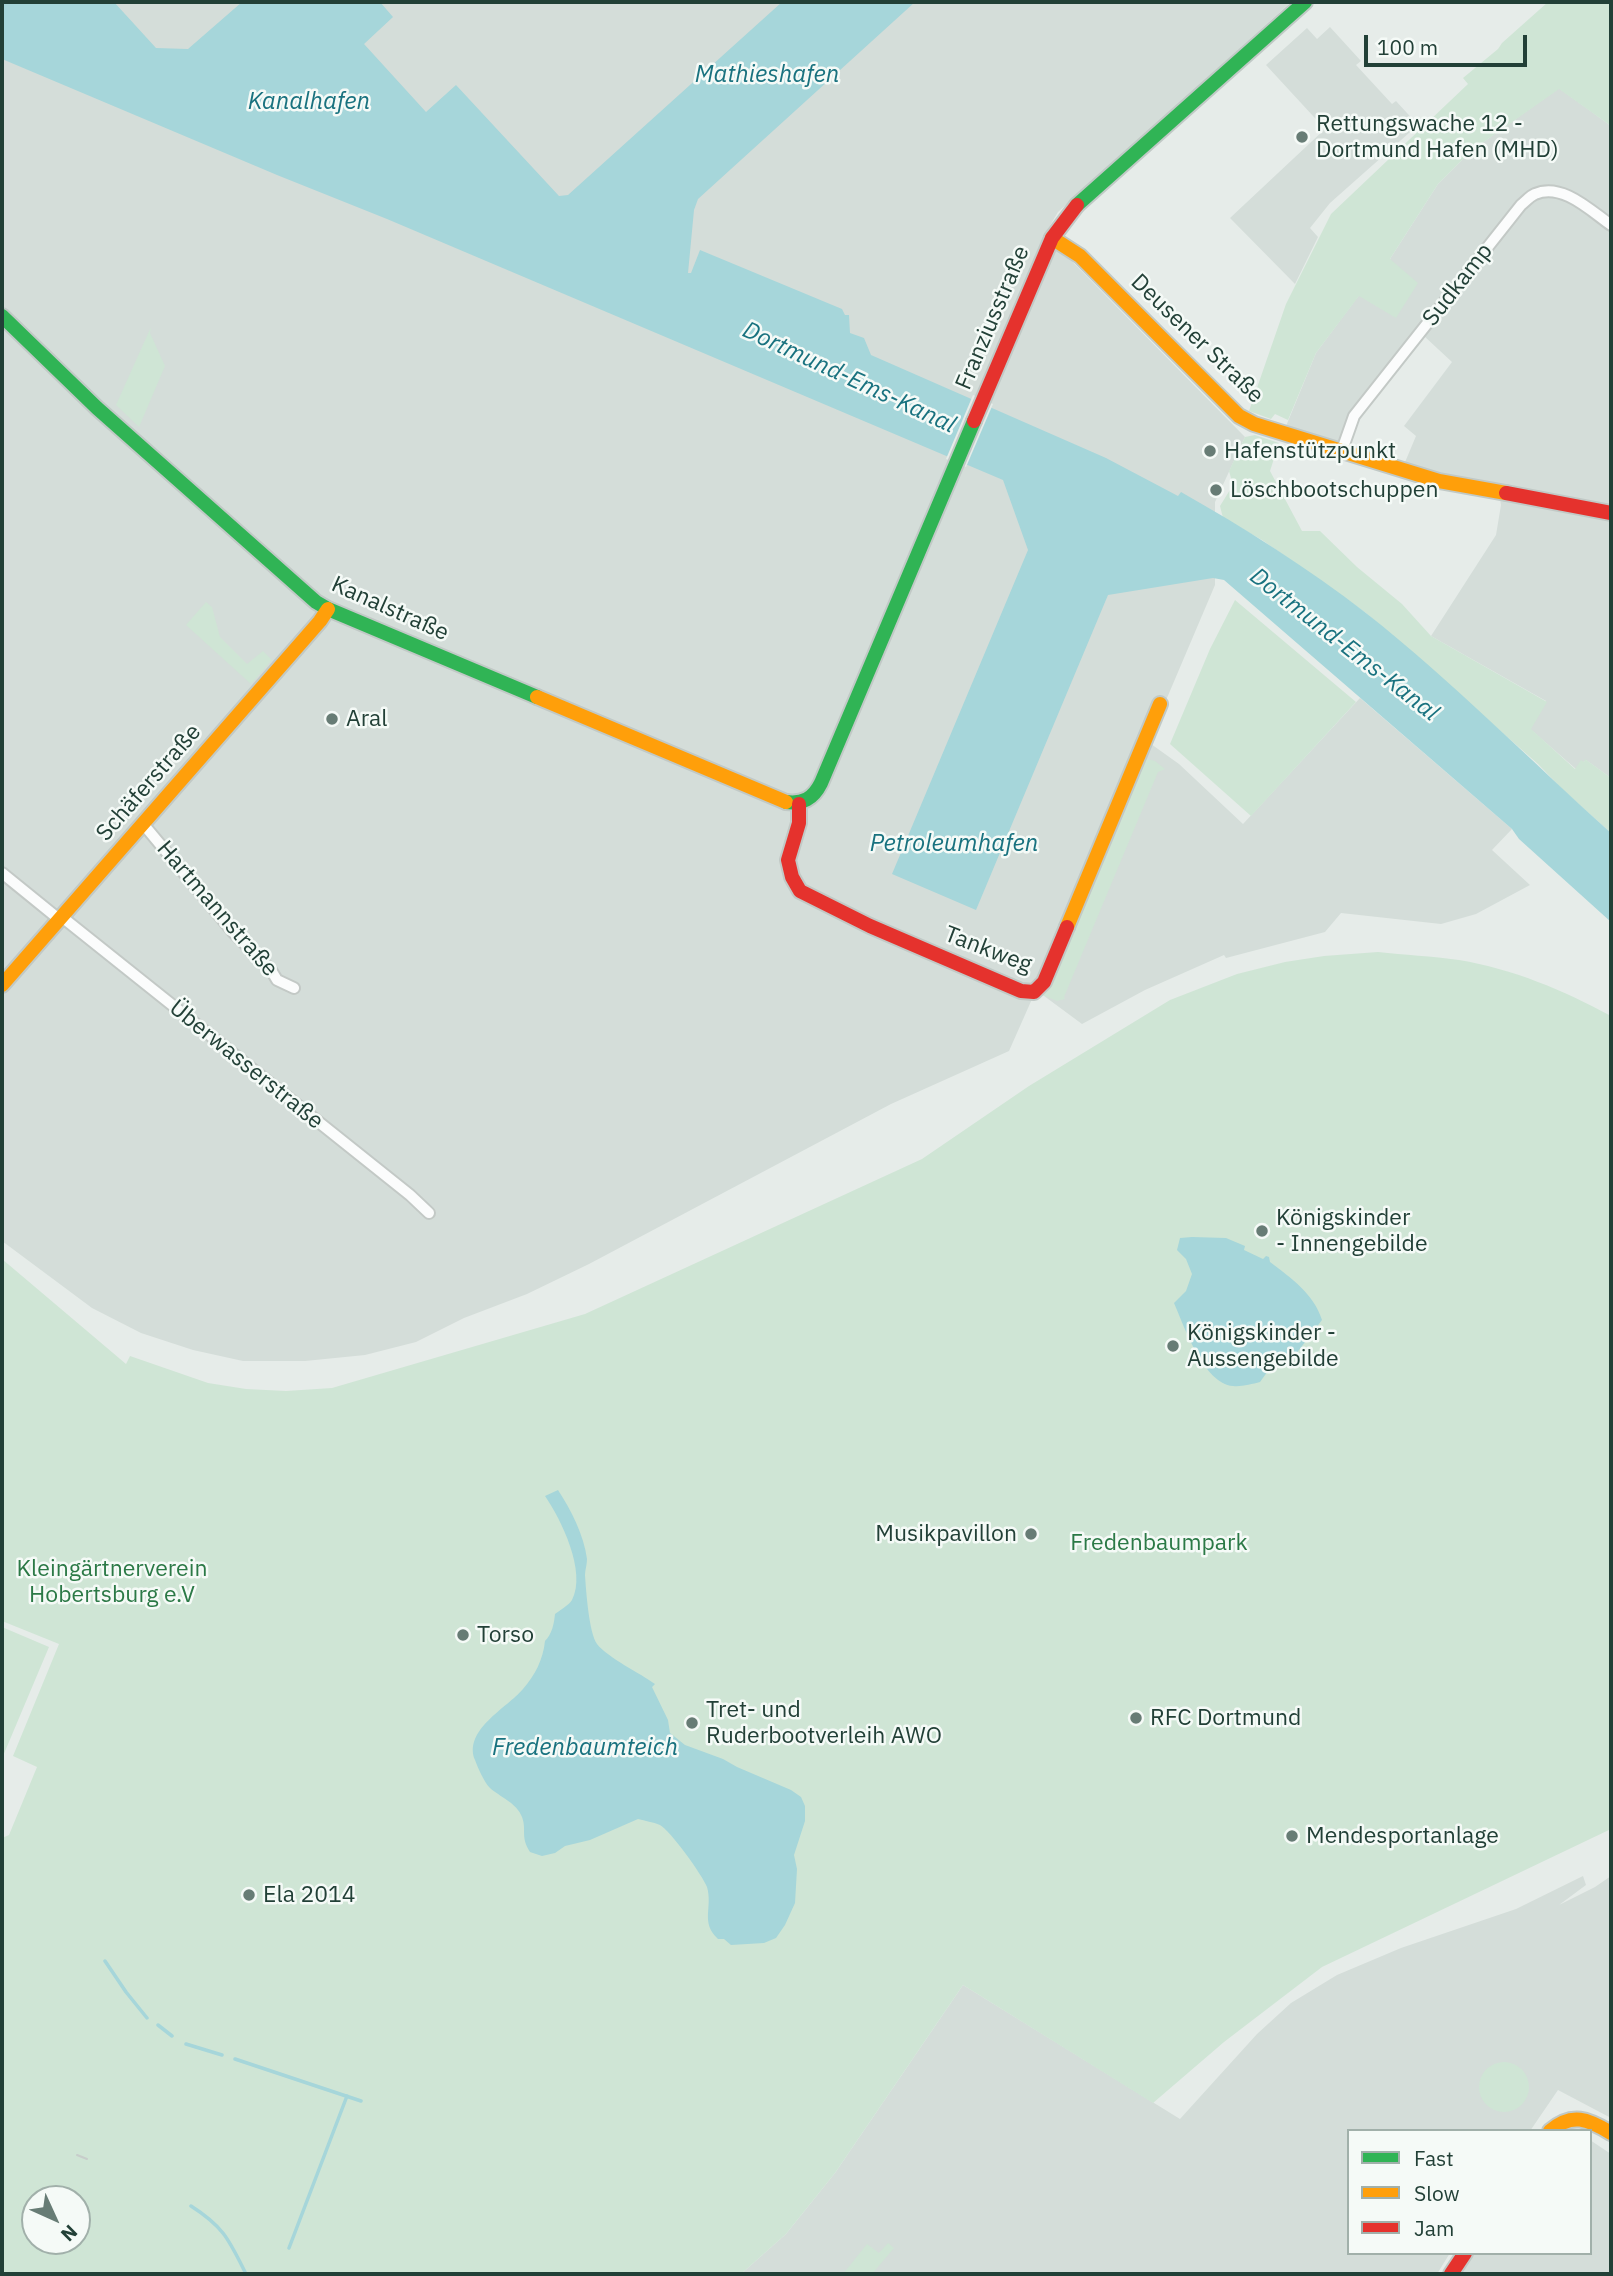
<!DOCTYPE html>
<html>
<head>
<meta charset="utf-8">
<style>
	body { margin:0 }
	#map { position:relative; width:1613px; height:2276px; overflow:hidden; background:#e6ece9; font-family:"IBM Plex Sans",sans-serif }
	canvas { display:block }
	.frame { position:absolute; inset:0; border:4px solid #224037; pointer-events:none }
	.legend { position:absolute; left:1347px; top:2129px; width:245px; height:126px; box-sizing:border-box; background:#f5faf7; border:2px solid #a1b0aa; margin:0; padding:9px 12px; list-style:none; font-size:21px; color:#224037 }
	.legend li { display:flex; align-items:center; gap:14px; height:35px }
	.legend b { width:35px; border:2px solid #a1b0aa }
	.north { position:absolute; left:21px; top:2185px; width:70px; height:70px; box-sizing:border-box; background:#f5faf7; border:2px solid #a1b0aa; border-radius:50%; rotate:135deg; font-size:19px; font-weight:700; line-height:28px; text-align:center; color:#224037 }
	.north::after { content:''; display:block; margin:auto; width:24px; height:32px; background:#677c75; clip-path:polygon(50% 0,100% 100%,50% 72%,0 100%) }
	.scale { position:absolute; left:1364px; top:35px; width:163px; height:32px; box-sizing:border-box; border:4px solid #224037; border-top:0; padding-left:9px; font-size:21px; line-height:24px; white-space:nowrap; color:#224037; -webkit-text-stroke:5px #f5faf7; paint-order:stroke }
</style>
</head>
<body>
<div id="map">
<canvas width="1613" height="2276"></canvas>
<div class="frame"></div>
<ul class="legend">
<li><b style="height:9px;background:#30b455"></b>Fast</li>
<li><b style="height:9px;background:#ff9f0a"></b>Slow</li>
<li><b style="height:9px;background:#e5322d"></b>Jam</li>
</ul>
<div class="north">N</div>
<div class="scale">100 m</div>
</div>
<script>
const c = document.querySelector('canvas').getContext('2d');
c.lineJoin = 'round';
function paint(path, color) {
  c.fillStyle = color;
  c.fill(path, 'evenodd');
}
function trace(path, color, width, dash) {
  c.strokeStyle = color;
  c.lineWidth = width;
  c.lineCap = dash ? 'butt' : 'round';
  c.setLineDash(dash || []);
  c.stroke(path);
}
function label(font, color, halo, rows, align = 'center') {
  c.font = font + ' "IBM Plex Sans",sans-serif';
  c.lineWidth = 5;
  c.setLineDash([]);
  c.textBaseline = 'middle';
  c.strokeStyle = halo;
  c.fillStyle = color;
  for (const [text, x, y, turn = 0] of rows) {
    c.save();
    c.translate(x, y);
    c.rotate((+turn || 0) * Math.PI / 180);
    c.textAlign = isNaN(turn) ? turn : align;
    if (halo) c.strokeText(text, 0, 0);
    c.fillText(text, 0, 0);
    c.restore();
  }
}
paint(new Path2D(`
	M2 2H1291L1058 212 1045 234 1245 437 1215 502V585L1164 705 1151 744 1179 764 1243 824 1360 698 1512 829 1492 850 1530 885 1476 914 1441 924 1341 913 1325 932 1226 958 1224 955 1145 990 1082 1024 1036 990 1009 1051 891 1104 589 1264 527 1294 464 1318 416 1342 365 1355 305 1361H243L193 1350 141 1333 92 1308 2 1241Z
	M1330 27 1361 61 1356 65 1392 104 1396 101 1418 125 1330 203 1310 228 1318 237 1295 284 1230 218 1325 129 1266 65 1307 28 1317 39Z
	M1559 88 1611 126V778L1586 760 1576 769 1530 729 1546 701 1431 636 1496 535 1501 505 1498 487 1403 467 1416 436 1404 426 1452 362 1424 336 1358 420 1348 450 1284 431 1316 353 1359 295 1396 317 1390 259 1438 184 1471 151Z
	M1583 1876 1586 1885 1559 1905 1595 1887 1611 1876V2118L1558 2090 1530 2131H1349V2253H1450L1437 2274H741L786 2234 835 2173 963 1985 1180 2119 1257 2034 1291 2003 1337 1975 1401 1948 1516 1909Z
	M1590 2140 1611 2154V2274H1459L1474 2253H1590Z`), '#d4ddd9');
paint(new Path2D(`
	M1548 2H1611V126L1559 89 1471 151 1438 184 1390 259 1418 283 1396 318 1359 296 1316 353 1288 420 1275 414 1271 419 1249 411 1286 304 1331 214 1468 84 1463 78 1498 49 1502 43Z
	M151 327 150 333 165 366 139 427 116 405Z
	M1255 435 1279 443 1270 471 1302 531H1320L1357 567 1402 604 1431 636 1547 702 1531 729 1575 769 1581 760 1584 762 1585 759 1611 778V833L1563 790 1538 764 1366 613 1262 540 1223 518 1220 506 1233 485 1229 471 1245 437Z
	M1235 600 1356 702 1251 816 1170 744 1210 649Z
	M206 602 212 607 220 637 247 664 263 651 272 660 251 684 186 625Z
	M1144 758 1155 761 1165 769 1158 772 1064 997 1065 999 1057 1001 1043 995Z
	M1378 952C1404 955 1432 956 1459 960 1513 969 1563 990 1611 1016V1829L1322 1967 1224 2042 1153 2103 963 1985 835 2173 786 2234 741 2274H2V1838L9 1835 37 1767 13 1756 59 1644 2 1621V1259L126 1364 130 1356 208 1383 246 1389 286 1391 332 1388 585 1314 922 1159 1029 1086 1170 1000 1237 974 1285 962 1324 956ZM35 2199H77V2241H35Z
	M2 1627 49 1647 3 1756H2Z
	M1479 2087a25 25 0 1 1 50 0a25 25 0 1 1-50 0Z
	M888 2243 894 2248 872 2274H843L867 2244 879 2253Z`), '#cfe5d5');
paint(new Path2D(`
	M2 2H114L156 48 188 49 242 2H380L393 17 364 44 426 112 456 85 559 196 568 195 782 2H915L698 199 694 210 688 273H691L700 250 842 309 845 315H849L850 333 864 338 871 355 1106 458 1178 496 1181 492C1243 527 1308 568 1366 613 1452 681 1530 760 1611 833V922L1519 839 1512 829 1224 580 1213 578 1108 595 976 910 892 874 1028 550 1003 480 387 219 277 175 2 59Z
	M1192 1237 1226 1238 1245 1246 1244 1250 1263 1259 1266 1256 1269 1257 1270 1262C1291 1278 1314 1294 1322 1320L1289 1363 1273 1364 1260 1382C1252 1384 1241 1387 1233 1386 1204 1384 1184 1326 1174 1303L1186 1291 1192 1274 1186 1259 1177 1250 1180 1238Z
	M558 1490C571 1510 584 1535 587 1559 587 1565 585 1570 585 1575 586 1590 589 1633 597 1644 608 1658 640 1673 655 1684L652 1687 668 1720 670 1733 685 1745 723 1759 737 1767 791 1790 801 1797 805 1806V1821L794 1855 797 1869 795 1903 785 1925 776 1938 764 1943 731 1945 724 1939H718C700 1922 713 1908 707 1887 703 1876 670 1830 660 1825 653 1822 645 1821 638 1819L590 1840 565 1846 555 1853 542 1856 530 1852C520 1836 527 1831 522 1817 517 1803 500 1797 490 1788 484 1782 478 1768 475 1760 463 1730 507 1708 523 1689 535 1675 543 1660 545 1641 552 1634 554 1624 555 1614 559 1611 569 1605 572 1600 587 1572 561 1519 545 1496Z`), '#a6d6da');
paint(new Path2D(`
	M973 395 993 404 966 467 946 459Z`), '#e6ece9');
trace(new Path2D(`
	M105 1961 126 1992 147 2018
	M158 2025 172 2036
	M186 2044 222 2055
	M235 2059 361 2101
	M191 2206C224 2227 229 2240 246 2274
	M289 2248 347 2096`), '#a6d6da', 3.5);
const street = new Path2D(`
	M1341 453 1354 416 1521 205C1525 202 1530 196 1535 194 1562 182 1591 211 1611 225
	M144 825 233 932 271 970 277 980 294 988
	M2 873 60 920
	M62 917 410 1195 429 1213`);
const fast = new Path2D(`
	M1077 205 1305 2
	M2 316 97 408 316 602 328 609 537 697
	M786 802C803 804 813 799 821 783L974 421`);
const slow = new Path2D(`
	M1052 238 1080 256 1239 416 1254 424 1439 481 1506 493
	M537 697 786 802
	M1067 927 1160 704
	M2 985 320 621 328 609
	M1550 2131C1572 2112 1588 2119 1611 2133`);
const jam = new Path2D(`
	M974 421 1052 238 1077 205
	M1506 493 1611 513
	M799 804V823L788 860 792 877 800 891 870 926 1021 991 1034 992 1044 982 1067 927
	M1451 2274 1465 2253`);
trace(street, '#c3c9c6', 14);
trace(fast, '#c1c9c6', 18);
trace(slow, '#c1c9c6', 18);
trace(jam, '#c1c9c6', 18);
trace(street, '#fbfcfc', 10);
trace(fast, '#30b455', 14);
trace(slow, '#ff9f0a', 14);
trace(jam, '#e5322d', 14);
trace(new Path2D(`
	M77 2155 87 2159`), '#c7cdca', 2);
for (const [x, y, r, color] of [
	[1302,137,7,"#677c75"],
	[1210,451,7,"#677c75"],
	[1216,490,7,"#677c75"],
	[332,719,7,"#677c75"],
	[1262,1231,7,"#677c75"],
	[1173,1346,7,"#677c75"],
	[1031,1534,7,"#677c75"],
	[463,1635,7,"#677c75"],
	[1136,1718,7,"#677c75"],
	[692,1723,7,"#677c75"],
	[1292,1836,7,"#677c75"],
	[249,1895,7,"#677c75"]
]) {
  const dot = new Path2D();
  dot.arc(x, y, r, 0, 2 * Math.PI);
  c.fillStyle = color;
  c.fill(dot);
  trace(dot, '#f5faf7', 2.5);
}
label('23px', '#224037', '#f5faf7', [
	["Rettungswache 12 -",1316,124],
	["Dortmund Hafen (MHD)",1316,150],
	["Hafenstützpunkt",1224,451],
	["Löschbootschuppen",1230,490],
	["Aral",346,719],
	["Königskinder",1276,1218],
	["- Innengebilde",1276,1244],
	["Königskinder -",1187,1333],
	["Aussengebilde",1187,1359],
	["Musikpavillon",1017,1534,"right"],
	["Torso",477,1635],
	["Tret- und",706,1710],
	["Ruderbootverleih AWO",706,1736],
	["RFC Dortmund",1150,1718],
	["Mendesportanlage",1306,1836],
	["Ela 2014",263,1895]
], 'left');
label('23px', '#224037', '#f5faf7', [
	["Sudkamp",1458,285,-52],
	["Franziusstraße",993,318,-67],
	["Deusener Straße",1197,339,44],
	["Kanalstraße",390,609,24],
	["Schäferstraße",149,783,-49],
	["Hartmannstraße",217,909,49],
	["Tankweg",988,950,21],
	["Überwasserstraße",246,1065,39]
]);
label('23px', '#2b7946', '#f5faf7', [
	["Fredenbaumpark",1159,1543],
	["Kleingärtnerverein",112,1569],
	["Hobertsburg e.V",112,1595]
]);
label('italic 24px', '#19727f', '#f5faf7', [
	["Mathieshafen",767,75],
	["Kanalhafen",309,102],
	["Dortmund-Ems-Kanal",849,378,25],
	["Dortmund-Ems-Kanal",1344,645,38],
	["Petroleumhafen",954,844],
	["Fredenbaumteich",585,1748]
]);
</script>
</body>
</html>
